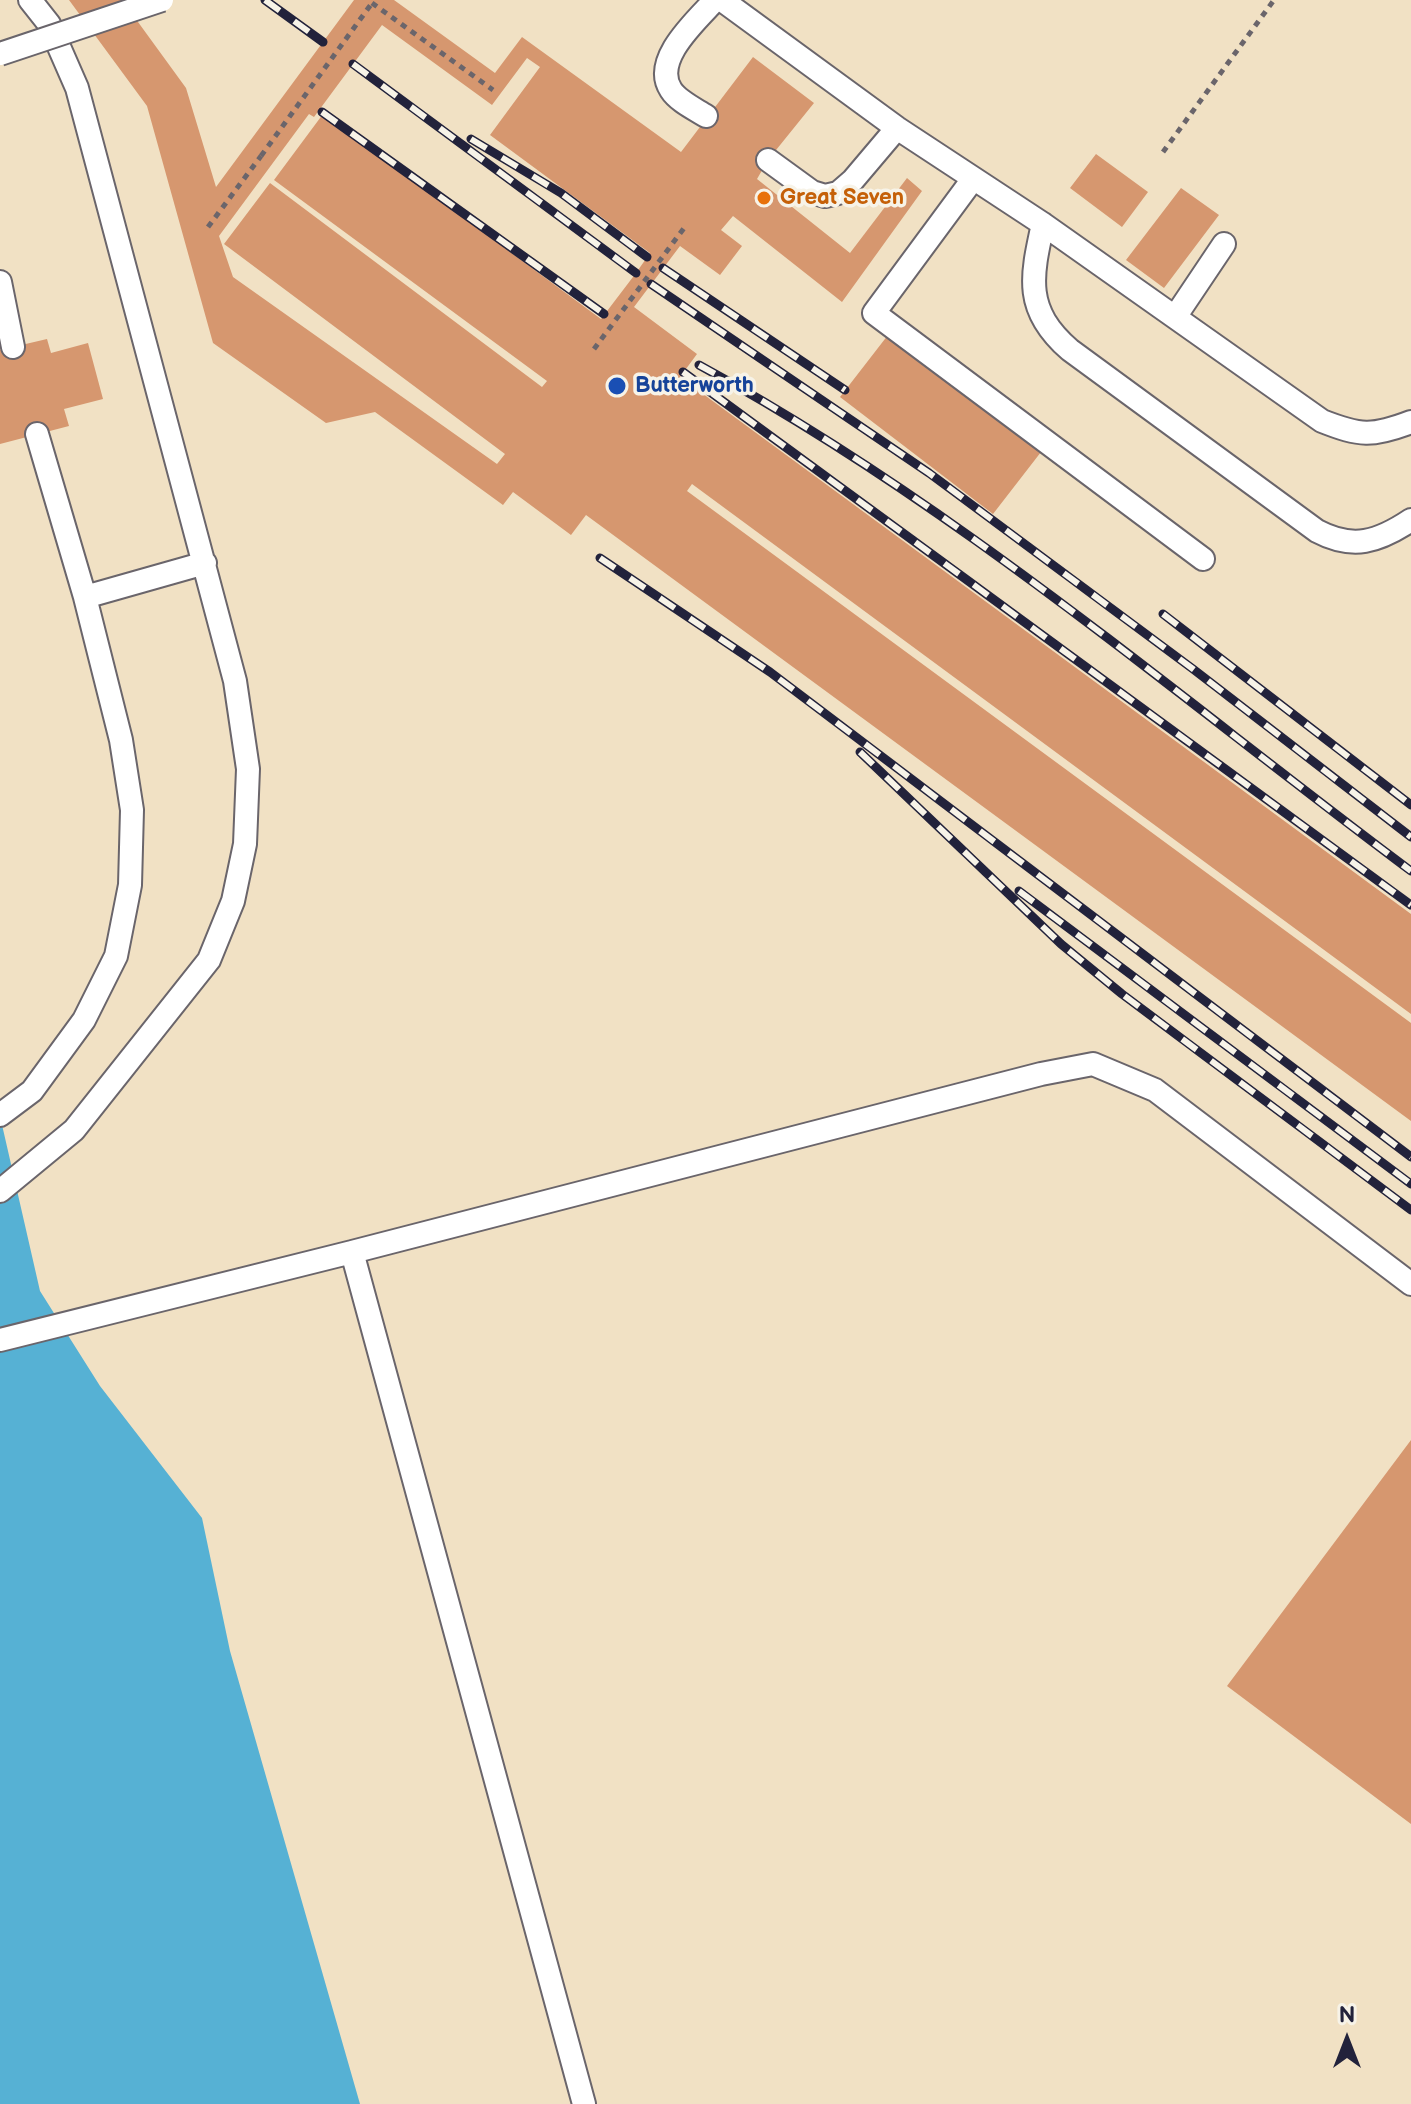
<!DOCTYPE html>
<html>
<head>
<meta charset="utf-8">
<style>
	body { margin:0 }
	#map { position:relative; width:1411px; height:2104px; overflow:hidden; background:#f1e1c4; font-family:"Balsamiq Sans",sans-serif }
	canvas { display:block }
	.north { position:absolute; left:1307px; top:2000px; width:80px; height:80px; -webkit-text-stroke:6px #f7f3e8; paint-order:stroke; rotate:0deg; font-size:22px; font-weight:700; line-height:32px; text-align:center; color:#22223b }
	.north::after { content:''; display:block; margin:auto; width:28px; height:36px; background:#22223b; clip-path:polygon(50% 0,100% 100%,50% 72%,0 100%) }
</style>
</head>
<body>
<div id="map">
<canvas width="1411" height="2104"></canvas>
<div class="north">N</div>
</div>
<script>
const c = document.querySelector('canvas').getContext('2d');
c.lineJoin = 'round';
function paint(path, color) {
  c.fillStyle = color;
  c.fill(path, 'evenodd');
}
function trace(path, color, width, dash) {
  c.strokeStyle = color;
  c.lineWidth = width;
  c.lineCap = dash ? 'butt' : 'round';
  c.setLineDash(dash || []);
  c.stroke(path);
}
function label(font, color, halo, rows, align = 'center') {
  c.font = font + ' "Balsamiq Sans",sans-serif';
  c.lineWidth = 7;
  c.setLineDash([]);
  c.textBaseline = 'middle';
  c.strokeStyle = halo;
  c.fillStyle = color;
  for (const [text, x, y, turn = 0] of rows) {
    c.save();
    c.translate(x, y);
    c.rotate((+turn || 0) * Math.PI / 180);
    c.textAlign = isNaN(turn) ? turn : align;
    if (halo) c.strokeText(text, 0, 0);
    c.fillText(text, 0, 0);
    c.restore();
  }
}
paint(new Path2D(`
	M0 1116 40 1291 100 1386 202 1518 230 1651 360 2104H0Z`), '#56b1d4');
paint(new Path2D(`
	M69 0H122L186 88 216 187 354 0H394L495 73 522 37 681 152 753 57 814 103 768 160 757 179 850 253 907 178 922 191 842 302 733 216 721 230 742 246 720 275 680 246 634 307 697 354 680 377 1411 914V1014L692 484 687 491 1411 1023V1121L586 515 571 535 513 492 503 505 375 412 326 423 213 343 147 106ZM382 25 492 105 527 58 540 67 490 135 650 253 636 273 601 319 323 114 274 180 547 381 542 387 270 183 224 244 505 454 497 464 233 277 219 236 309 114 314 117Z
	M1096 154 1148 192 1122 227 1070 188Z
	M1181 188 1219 215 1164 288 1126 260Z
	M888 335 1041 452 993 514 840 397Z
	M47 339 51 353 88 343 103 399 64 409 69 426 0 444V350Z
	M1411 1440V1824L1227 1686Z`), '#d6976f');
const service = new Path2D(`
	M722 0 897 128 1043 224 1322 421C1360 436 1372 437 1411 422
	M706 116C695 109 678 101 671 90 651 60 697 20 715 0
	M768 160 812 192 825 196 838 193 853 180 897 128
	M973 179 874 313 1203 559
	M1043 224C1031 278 1024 310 1070 350L1317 531C1353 550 1378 542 1411 520
	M0 282 13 347
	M1175 317 1224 244
	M85 597 205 563
	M0 1115 32 1091 84 1020 116 956 130 885 132 810 121 740 85 597 37 434
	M0 1191 74 1130 209 960 233 901 245 844 248 769 235 681 77 88 49 24 30 0
	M352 1252 1041 1074 1093 1064 1155 1090 1411 1284
	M0 1340 352 1252 584 2104`);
trace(service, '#6a656b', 26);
trace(new Path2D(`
	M372 3 493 90
	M1163 152 1274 0
	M208 227 261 156`), '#6a656b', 5, [6, 6]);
trace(service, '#fff', 22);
const rail = new Path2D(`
	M265 0 323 42
	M353 64 636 273
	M322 112 604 314
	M471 139 561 193 647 257
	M663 268 845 390
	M651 284 929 473 1193 669 1411 837
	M699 365C955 504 1178 697 1411 871
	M683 372 1411 905
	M600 558 770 672 1411 1157
	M1163 614 1411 805
	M860 752 1061 944 1122 994 1411 1210
	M1019 891 1411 1184`);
trace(rail, '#22223b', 9);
trace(rail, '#f7f3e8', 6, [18]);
const serviceBridge = new Path2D(`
	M0 54 162 0`);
trace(serviceBridge, '#6a656b', 26, []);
trace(new Path2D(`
	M261 156 372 3
	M594 349 687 224`), '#6a656b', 5, [6, 6]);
trace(serviceBridge, '#fff', 22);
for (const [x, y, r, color] of [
	[764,198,8,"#e8710a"],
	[617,386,10,"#1a4fb4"]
]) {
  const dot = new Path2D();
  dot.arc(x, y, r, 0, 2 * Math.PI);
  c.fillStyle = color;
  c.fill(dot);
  trace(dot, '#f7f3e8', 3);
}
label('bold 22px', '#c56008', '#f7f3e8', [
	["Great Seven",780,198]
], 'left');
label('bold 22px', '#164399', '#f7f3e8', [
	["Butterworth",635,386]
], 'left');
</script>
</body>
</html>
